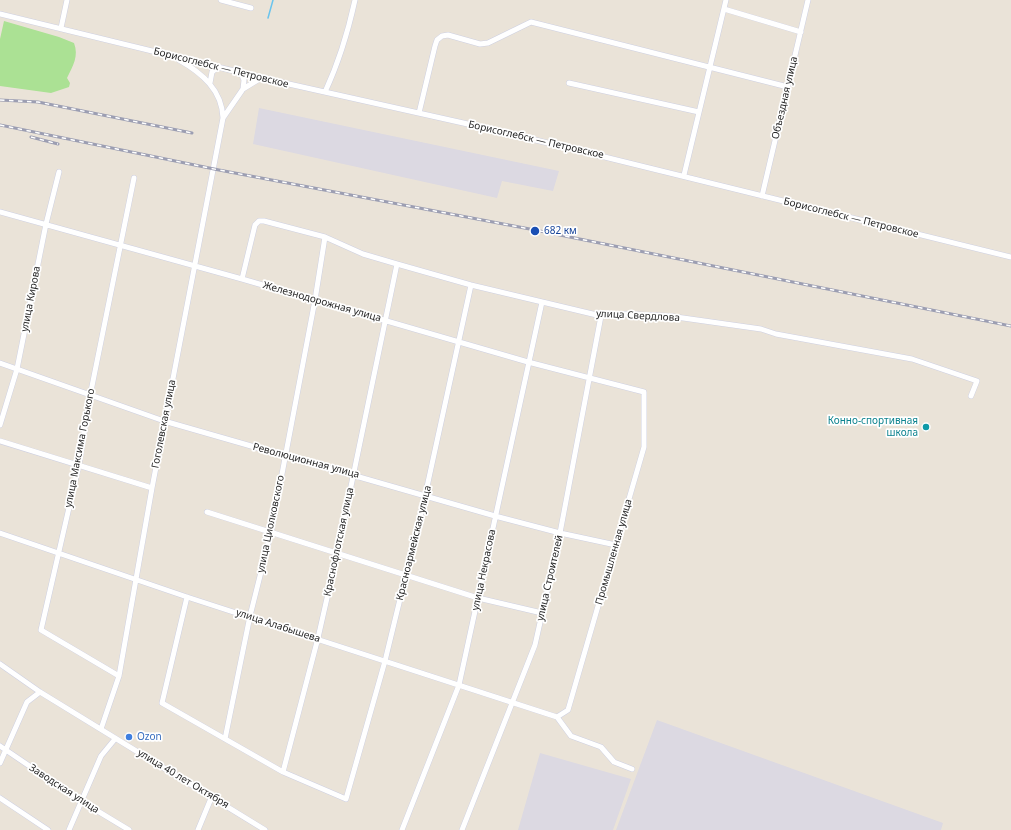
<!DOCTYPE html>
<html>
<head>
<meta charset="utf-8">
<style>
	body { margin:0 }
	canvas { display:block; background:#eae3d8 }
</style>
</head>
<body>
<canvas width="1011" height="830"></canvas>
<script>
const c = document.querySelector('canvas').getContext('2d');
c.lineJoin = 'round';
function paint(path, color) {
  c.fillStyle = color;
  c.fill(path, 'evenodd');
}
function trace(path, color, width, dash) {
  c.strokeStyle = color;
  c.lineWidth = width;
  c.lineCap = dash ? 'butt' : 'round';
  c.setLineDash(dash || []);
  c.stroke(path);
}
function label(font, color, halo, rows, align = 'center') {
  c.font = font + ' "Noto Sans",sans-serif';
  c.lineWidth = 3.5;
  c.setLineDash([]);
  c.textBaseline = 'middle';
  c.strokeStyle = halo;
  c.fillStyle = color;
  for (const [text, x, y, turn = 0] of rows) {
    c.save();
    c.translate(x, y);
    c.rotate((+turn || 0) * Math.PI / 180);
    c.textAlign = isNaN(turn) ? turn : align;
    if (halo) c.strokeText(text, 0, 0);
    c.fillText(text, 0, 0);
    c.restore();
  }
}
paint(new Path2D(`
	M259 108 559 171 553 191 502 181 497 198 253 144Z
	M657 720 943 823 941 830H616Z
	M540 753 631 779 613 830H518Z`), '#dcd9e2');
paint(new Path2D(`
	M4 21 59 37 74 43C79 56 73 66 67 78L70 83 69 87 51 93 0 86V39Z`), '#abe194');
trace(new Path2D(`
	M268 18 273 0`), '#6ac4ed', 1.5);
const minor = new Path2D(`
	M221 0 251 8
	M724 9 801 32
	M0 14 271 80 499 131 1011 257
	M61 28 67 0
	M241 73 244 80 243 89
	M210 83 212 72 218 67
	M569 83 699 112
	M325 92C339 62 348 32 355 0
	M419 113 435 46 437 40 442 36 448 35 480 44 488 43 531 22 788 87
	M223 118 243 89 261 78
	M684 175 726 0
	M762 196 808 0
	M0 212 242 279 528 362 644 392V447L568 710 557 717
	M242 279 255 225 259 221H264L325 237 363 254 397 264 471 285 601 316 627 314 669 316 761 329 776 334 912 359 977 381 971 396
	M0 363 164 421 495 516 560 533 616 545
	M0 425 17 369 46 224 59 172
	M0 441 152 488
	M207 512 478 598 542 613
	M0 533 187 597 557 717 571 736 601 747 614 762 632 769
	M187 597 162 703 283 772 346 799 385 661 425 496 471 285
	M0 664 40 692 265 830
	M119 676 41 630 79 464 90 396 134 178
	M101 729 119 676 152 488 223 118C222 90 202 73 179 60
	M225 739 250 616 271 532 315 300 325 237
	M0 746 81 801 129 830
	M0 763 27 702 40 692
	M283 772 318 638 337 554 397 264
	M0 798 48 830
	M69 830 101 756 115 739
	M198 830 212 796
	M402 830 459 685 542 302
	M462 830 535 645 560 533 601 316`);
trace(minor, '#ced0e1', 6);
trace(minor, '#fff', 5);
const rail = new Path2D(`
	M0 100 38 102 192 133
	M0 125 219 170 535 230 1011 326
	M31 137 58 144`);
trace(rail, '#9c9eb2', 3);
trace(rail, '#fff', 1.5, [4.5]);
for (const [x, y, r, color] of [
	[535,231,5,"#1a4fb4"],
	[926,427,4,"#0f9aa8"],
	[129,737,4,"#3f7fe0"]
]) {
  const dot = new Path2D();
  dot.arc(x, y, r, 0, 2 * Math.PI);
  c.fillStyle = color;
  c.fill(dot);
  trace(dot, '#fff', 1.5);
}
label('10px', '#272727', '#fff', [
	["Борисоглебск — Петровское",221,68,14],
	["Объездная улица",785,98,-77],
	["Борисоглебск — Петровское",536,140,13],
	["Борисоглебск — Петровское",851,218,14],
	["улица Кирова",31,299,-79],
	["Железнодорожная улица",322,302,16],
	["улица Свердлова",638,316,3],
	["Гоголевская улица",164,424,-79],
	["улица Максима Горького",80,448,-79],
	["Революционная улица",306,461,15],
	["улица Циолковского",271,524,-78],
	["Краснофлотская улица",339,542,-78],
	["Красноармейская улица",414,543,-76],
	["Промышленная улица",614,552,-74],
	["улица Некрасова",484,570,-78],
	["улица Строителей",550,578,-77],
	["улица Алабышева",278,626,18],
	["улица 40 лет Октября",183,779,31],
	["Заводская улица",64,789,33]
]);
label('10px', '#164399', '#fff', [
	["682 км",544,231]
], 'left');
label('10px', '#0d838f', '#fff', [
	["Конно-спортивная",918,421],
	["школа",918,433]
], 'right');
label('10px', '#366cbe', '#fff', [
	["Ozon",137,737]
], 'left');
</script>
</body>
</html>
